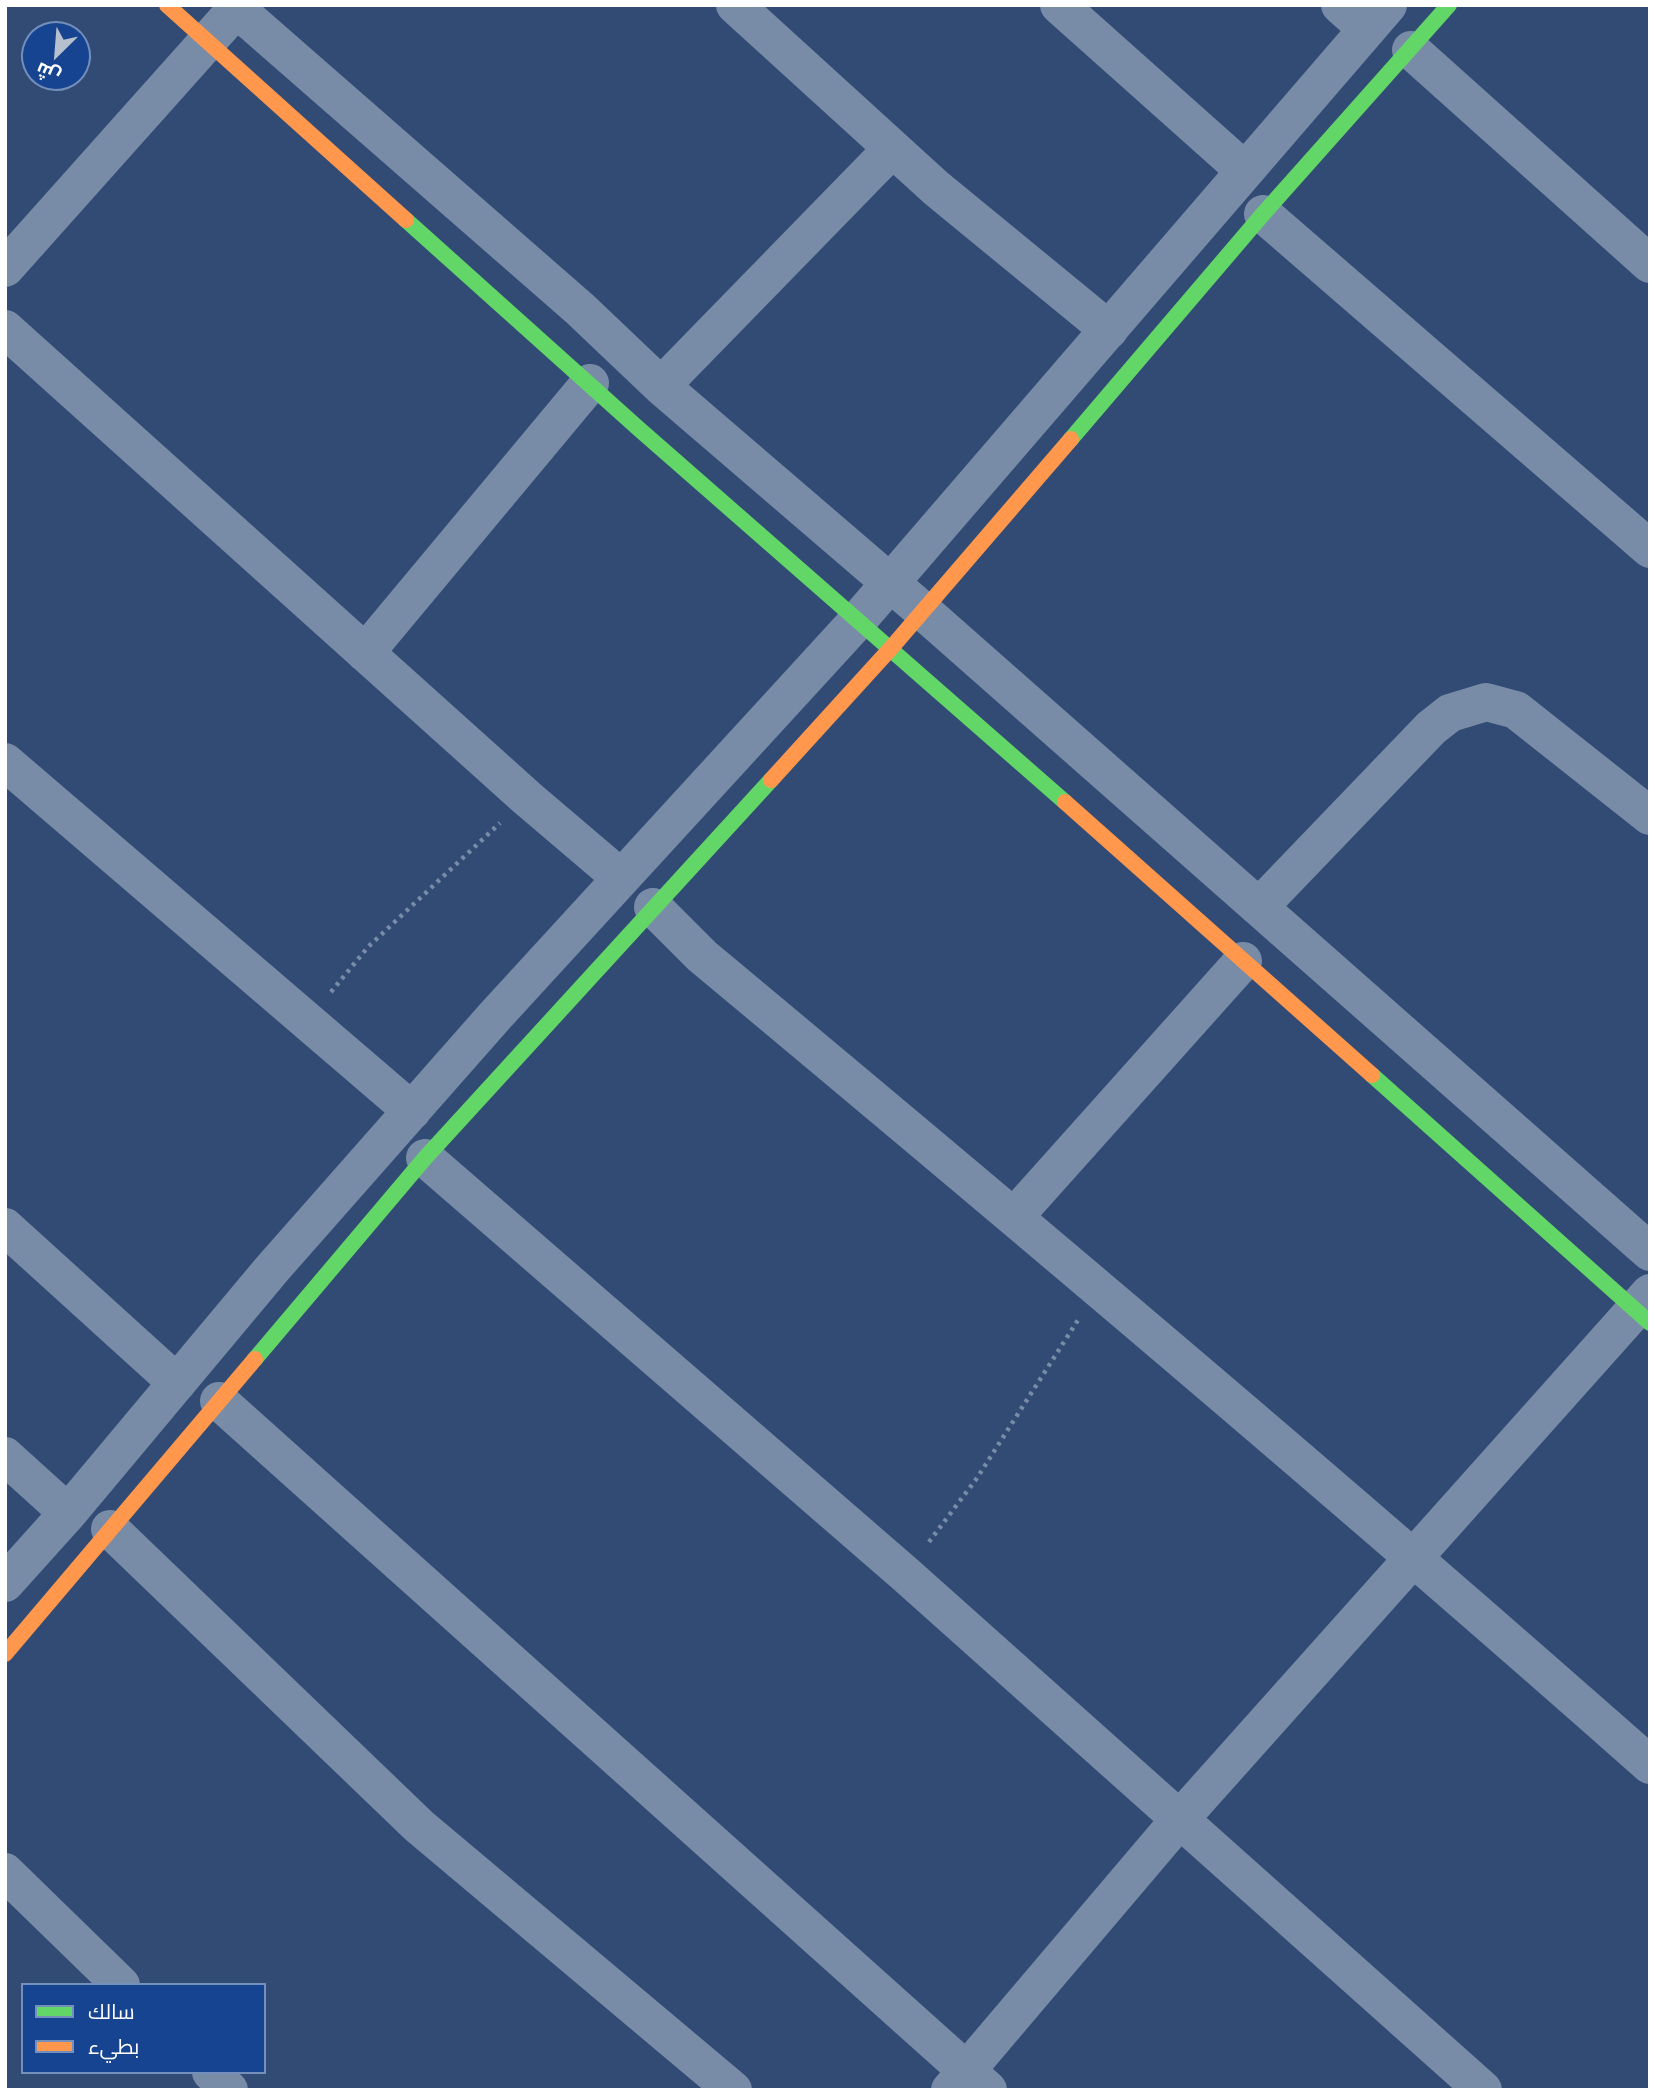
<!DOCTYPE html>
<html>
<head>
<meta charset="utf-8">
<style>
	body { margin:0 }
	#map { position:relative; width:1655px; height:2095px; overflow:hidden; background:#324b74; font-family:Mulish,Cairo,sans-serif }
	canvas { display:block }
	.frame { position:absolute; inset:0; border:7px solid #fff; pointer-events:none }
	.legend { position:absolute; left:21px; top:1983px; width:245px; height:91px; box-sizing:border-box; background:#164490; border:2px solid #738fbc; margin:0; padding:9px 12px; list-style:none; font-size:21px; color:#fff }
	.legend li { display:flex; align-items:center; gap:14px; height:35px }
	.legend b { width:35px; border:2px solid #738fbc }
	.north { position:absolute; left:21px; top:21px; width:70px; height:70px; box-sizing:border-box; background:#164490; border:2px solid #738fbc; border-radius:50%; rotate:205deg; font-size:19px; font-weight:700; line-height:28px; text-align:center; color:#fff }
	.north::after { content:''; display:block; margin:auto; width:24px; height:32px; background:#b7c0ce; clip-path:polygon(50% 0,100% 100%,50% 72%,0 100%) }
</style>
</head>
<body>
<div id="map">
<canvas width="1655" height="2095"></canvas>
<div class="frame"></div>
<ul class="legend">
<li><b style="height:9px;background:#63d668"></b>سالك</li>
<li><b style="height:9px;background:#ff974d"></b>بطيء</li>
</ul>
<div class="north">ش</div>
</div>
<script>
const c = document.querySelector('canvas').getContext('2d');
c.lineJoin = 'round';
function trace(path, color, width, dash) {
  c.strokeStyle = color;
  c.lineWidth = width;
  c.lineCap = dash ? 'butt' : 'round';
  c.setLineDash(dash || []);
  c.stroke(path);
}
trace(new Path2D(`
	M331 992 368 947 500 823
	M929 1542 977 1478 1078 1320`), '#798ca7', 4.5, [3.5, 5]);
trace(new Path2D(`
	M232 5 580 309 661 386 923 611 1650 1252
	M735 5 936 188 1109 330
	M1059 5 1244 170
	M1340 5 1367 29
	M1411 50 1650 264
	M1263 214 1650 549
	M5 268 230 16
	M5 329 527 798 621 878
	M661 386 892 149
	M365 653 590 383
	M5 762 412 1111
	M653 907 702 956C1021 1222 1339 1490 1650 1765
	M1259 907 1431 728 1450 713 1486 702 1516 710 1650 816
	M425 1158 905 1574 1483 2090
	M1014 1217 1243 961
	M5 1227 177 1383
	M219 1401 988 2090
	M5 1456 68 1513
	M110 1529 419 1826 733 2090
	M5 1583 68 1513 272 1269 495 1016 859 619 1388 5
	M5 1872 121 1985
	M211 2072 229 2090
	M950 2090 1180 1819 1650 1293`), '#798ca7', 38);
trace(new Path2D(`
	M406 220 639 429 1065 802
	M1071 439 1263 214 1449 5
	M1372 1075 1650 1323
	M255 1359 425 1158 771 780`), '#63d668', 16);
trace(new Path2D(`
	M167 5 406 220
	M771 780 892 647 1071 439
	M1065 802 1372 1075
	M5 1654 255 1359`), '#ff974d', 16);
</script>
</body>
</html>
